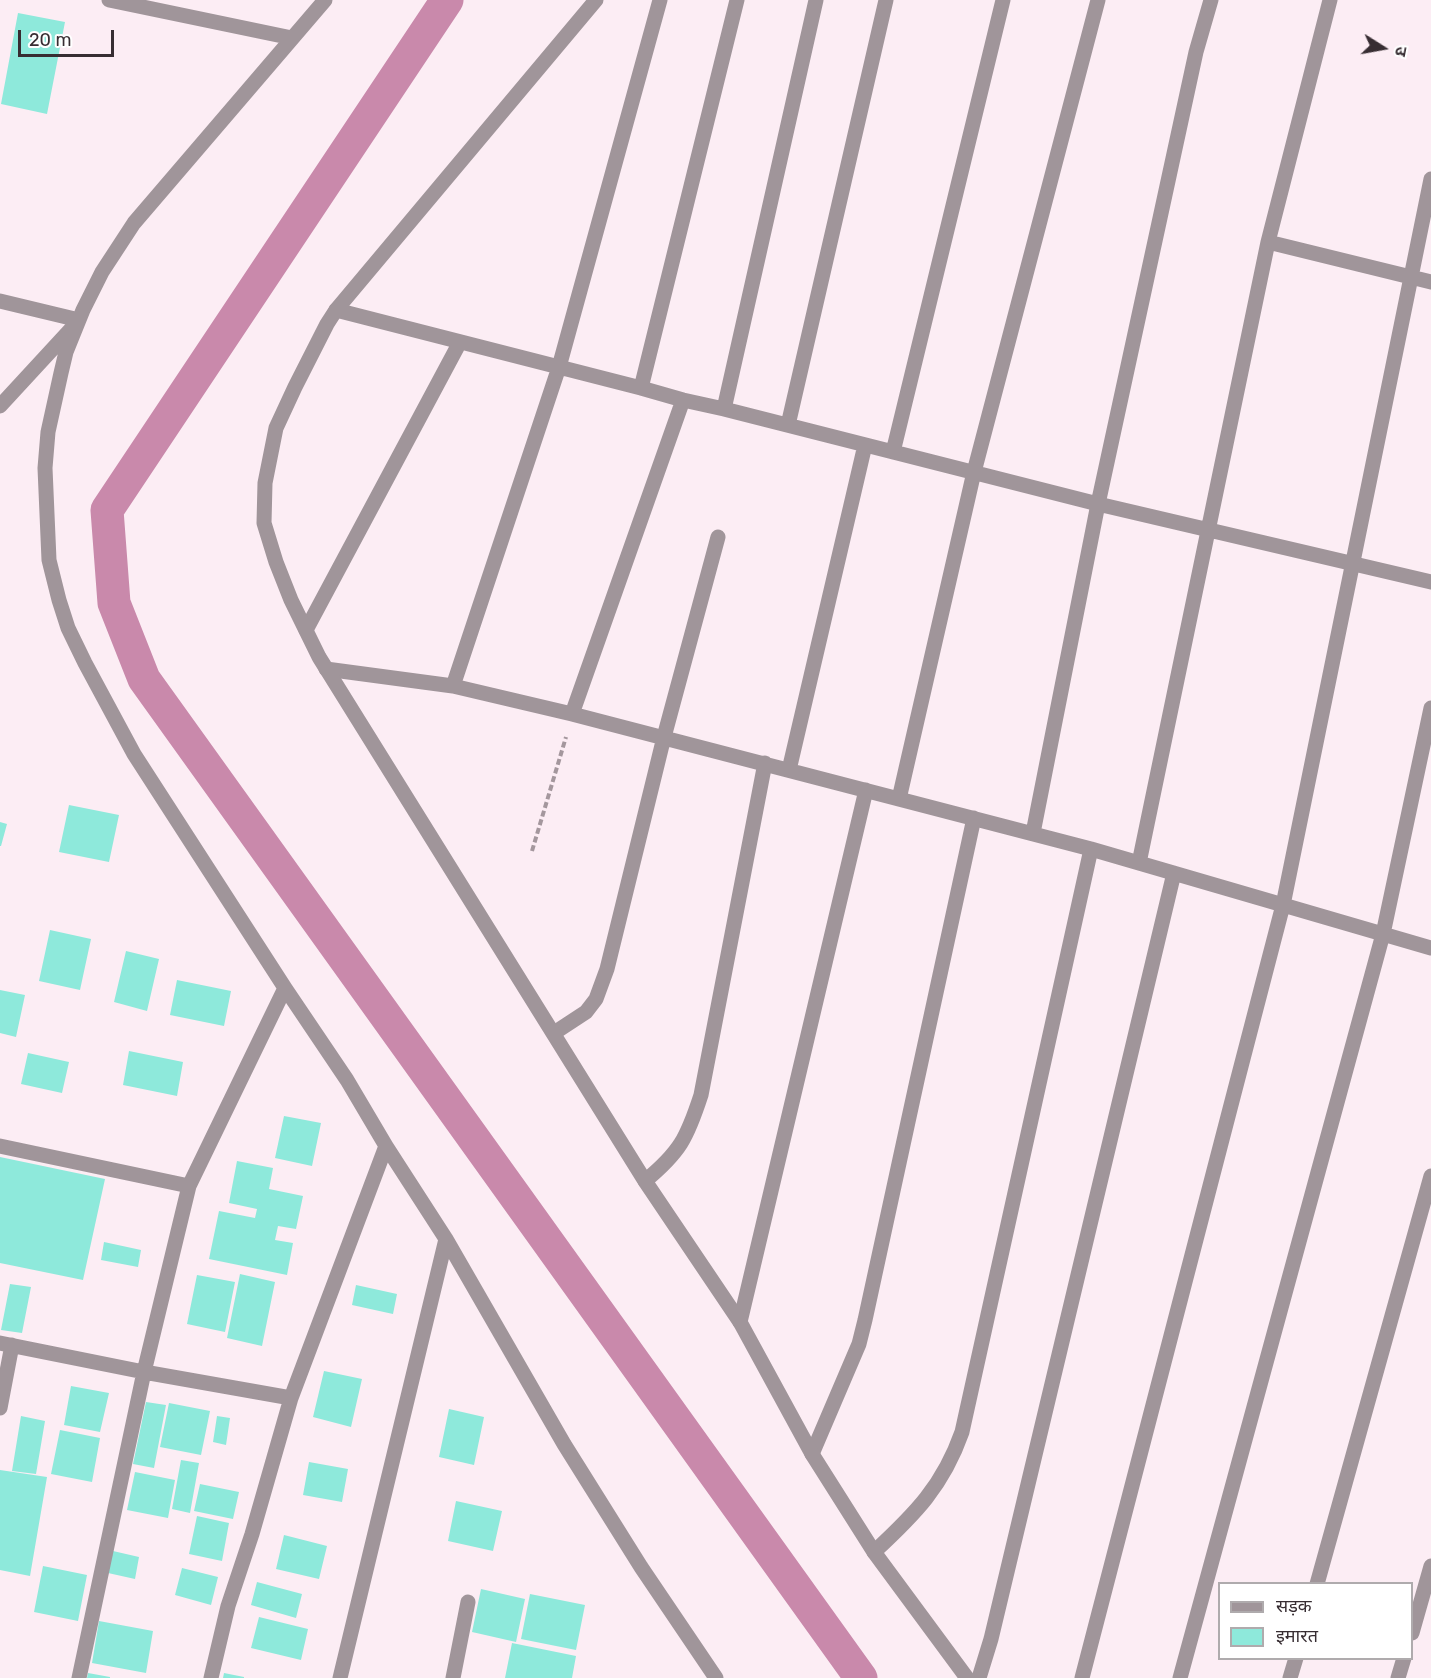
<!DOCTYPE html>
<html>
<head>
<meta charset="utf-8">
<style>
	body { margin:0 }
	#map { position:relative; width:1431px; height:1678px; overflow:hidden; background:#fcedf4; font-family:Rubik,"Noto Sans Devanagari",sans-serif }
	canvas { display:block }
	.legend { position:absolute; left:1218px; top:1582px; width:195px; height:78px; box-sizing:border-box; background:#fff; border:2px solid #afabad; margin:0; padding:8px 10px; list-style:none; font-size:18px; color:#372d32 }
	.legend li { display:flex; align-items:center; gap:12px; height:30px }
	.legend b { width:30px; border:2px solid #afabad }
	.north { position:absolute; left:1353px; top:18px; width:60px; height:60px; -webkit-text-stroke:4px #fff; paint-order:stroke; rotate:101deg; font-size:16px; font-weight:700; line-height:24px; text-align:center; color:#372d32 }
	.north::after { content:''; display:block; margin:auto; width:21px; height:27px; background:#372d32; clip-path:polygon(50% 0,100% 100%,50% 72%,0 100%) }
	.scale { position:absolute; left:18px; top:30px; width:96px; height:27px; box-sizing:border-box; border:3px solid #372d32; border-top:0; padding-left:8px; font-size:18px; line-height:21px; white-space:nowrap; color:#372d32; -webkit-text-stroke:4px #fff; paint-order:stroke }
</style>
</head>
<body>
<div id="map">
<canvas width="1431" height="1678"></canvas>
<ul class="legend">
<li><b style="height:8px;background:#a0959a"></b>सड़क</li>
<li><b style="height:16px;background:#8ee9db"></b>इमारत</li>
</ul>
<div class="north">उ</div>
<div class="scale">20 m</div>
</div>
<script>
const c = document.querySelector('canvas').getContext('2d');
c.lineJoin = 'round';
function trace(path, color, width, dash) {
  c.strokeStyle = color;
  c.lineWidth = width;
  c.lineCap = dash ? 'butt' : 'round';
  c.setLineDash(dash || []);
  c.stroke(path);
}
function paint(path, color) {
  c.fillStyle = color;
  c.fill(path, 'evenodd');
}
trace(new Path2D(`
	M447 0 107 510 114 603 144 679 861 1678`), '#c989ab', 33);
paint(new Path2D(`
	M18 13 65 22 47 114 1 104Z
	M69 805 119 815 109 862 59 852Z
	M0 822 7 824 1 846H0Z
	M50 930 91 939 80 990 39 981Z
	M126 951 159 959 147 1011 114 1002Z
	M177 980 231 991 224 1026 170 1015Z
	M0 990 25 995 16 1037 0 1033Z
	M129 1051 183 1062 177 1096 123 1085Z
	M28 1053 69 1062 62 1093 21 1084Z
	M284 1116 321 1123 312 1166 275 1158Z
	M0 1157 105 1179 83 1280 0 1263Z
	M237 1161 273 1168 269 1189 303 1196 296 1229 278 1226 275 1240 293 1243 287 1275 209 1259 219 1211 255 1218 257 1209 229 1203Z
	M104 1242 141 1250 138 1267 101 1260Z
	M240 1274 275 1282 262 1346 227 1338Z
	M197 1275 235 1282 225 1332 187 1324Z
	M10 1284 31 1287 22 1333 1 1330Z
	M356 1285 397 1294 393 1314 352 1305Z
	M324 1371 362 1379 351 1427 313 1417Z
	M71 1386 109 1393 100 1432 64 1425Z
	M146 1402 166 1405 154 1468 133 1464Z
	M169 1403 210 1411 201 1455 160 1447Z
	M449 1409 484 1417 474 1465 439 1457Z
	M21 1416 45 1421 36 1474 12 1471Z
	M217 1416 230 1418 226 1445 213 1442Z
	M60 1430 100 1438 92 1482 51 1474Z
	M181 1460 199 1463 190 1513 172 1509Z
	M309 1462 348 1469 342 1502 303 1495Z
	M0 1470 47 1477 30 1576 0 1570Z
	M135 1472 175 1480 168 1518 127 1510Z
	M200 1484 239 1492 233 1519 194 1511Z
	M456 1501 502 1511 493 1551 448 1541Z
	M197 1516 229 1523 222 1561 189 1554Z
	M284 1535 327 1546 319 1579 276 1569Z
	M113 1551 139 1557 135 1579 108 1573Z
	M43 1566 87 1575 78 1621 34 1612Z
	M182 1568 218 1577 211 1605 175 1595Z
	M257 1582 302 1594 296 1618 251 1605Z
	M481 1589 525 1599 516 1642 472 1632Z
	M530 1594 585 1605 576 1650 521 1639Z
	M259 1617 308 1629 301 1660 251 1648Z
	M99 1621 153 1631 146 1673 92 1663Z
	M512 1643 576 1656 572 1678H505Z
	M88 1673 110 1677V1678H87Z
	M224 1673 244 1677V1678H223Z`), '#8ee9db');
trace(new Path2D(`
	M532 851 566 737`), '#a4979d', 4, [6, 3]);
trace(new Path2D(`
	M109 0 292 38
	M325 0 134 223 102 272 83 310 66 352 61 373 48 432 45 468 49 560 59 600 68 628 85 663 134 754 285 988 347 1080 386 1146 446 1239 564 1444 641 1567 716 1678
	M1268 242 1431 282
	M0 301 79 320
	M336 310 641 388 683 400 724 409 1098 504 1431 582
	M641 388 737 0
	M0 406 71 329
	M724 409 816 0
	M788 425 886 0
	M893 452 1003 0
	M306 630 460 342
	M326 669 453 686 572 714 1091 849 1431 948
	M453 686 559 367 660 0
	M572 714 683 400
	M789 770 865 445
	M899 799 974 472 1098 0
	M1033 833 1098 504 1196 52 1211 0
	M1139 863 1268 242 1330 0
	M554 1033 586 1012 596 999 607 969 664 737 718 537
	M0 1146 189 1186
	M645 1181C680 1152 687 1138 701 1095L765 763
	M740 1322 866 790
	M0 1343 144 1372 291 1398
	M0 1408 12 1345
	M812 1454 859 1344 865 1320 974 818
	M874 1552C915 1514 943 1486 962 1432L1091 849
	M1317 1584 1431 1176
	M1412 1633 1431 1566
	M79 1678 144 1372 189 1186 285 988
	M211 1678 228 1606 252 1534 291 1398 386 1146
	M340 1678 446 1239
	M453 1678 468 1602
	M979 1678 991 1639 1174 873
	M1082 1678 1283 905 1431 179
	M1180 1678 1383 934 1431 708
	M1290 1678 1296 1658
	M1398 1678 1404 1658`), '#a0959a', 15);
trace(new Path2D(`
	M596 0 336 310 327 324 295 387 276 428 265 483 264 523 276 562 291 600 319 657 645 1181 740 1322 812 1454 874 1552 967 1678`), '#a0959a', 15);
</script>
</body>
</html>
